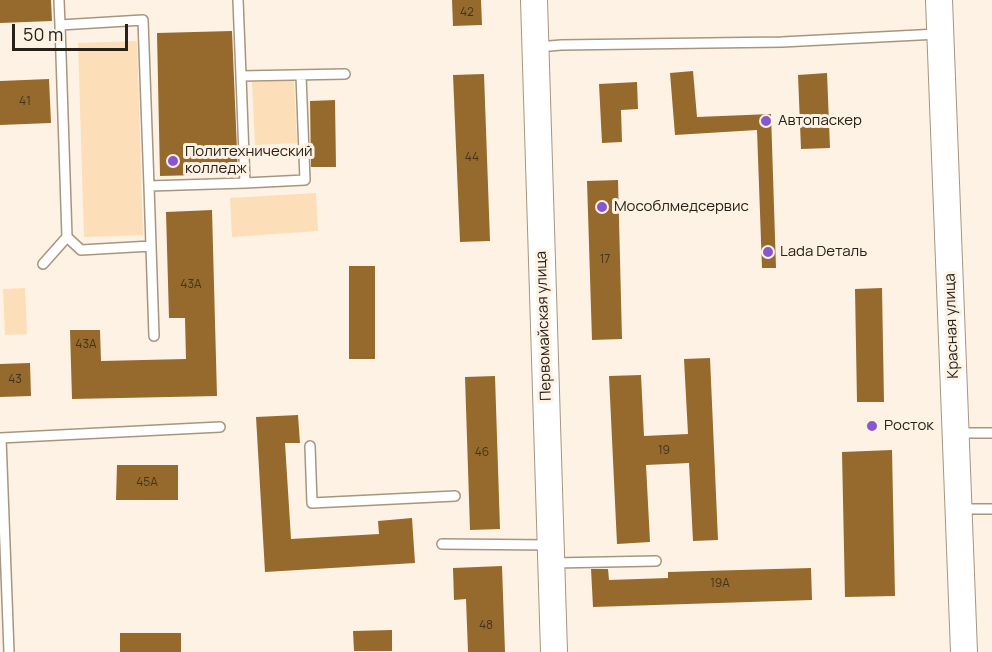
<!DOCTYPE html>
<html>
<head>
<meta charset="utf-8">
<style>
	body { margin:0 }
	#map { position:relative; width:992px; height:652px; overflow:hidden; background:#fef2e4; font-family:Manrope,sans-serif }
	canvas { display:block }
	.scale { position:absolute; left:12px; top:24px; width:116px; height:27px; box-sizing:border-box; border:3px solid #272118; border-top:0; padding-left:8px; font-size:18px; line-height:21px; white-space:nowrap; color:#272118; -webkit-text-stroke:4px #fef2e4; paint-order:stroke }
</style>
</head>
<body>
<div id="map">
<canvas width="992" height="652"></canvas>
<div class="scale">50 m</div>
</div>
<script>
const c = document.querySelector('canvas').getContext('2d');
c.lineJoin = 'round';
function paint(path, color) {
  c.fillStyle = color;
  c.fill(path, 'evenodd');
}
function trace(path, color, width, dash) {
  c.strokeStyle = color;
  c.lineWidth = width;
  c.lineCap = dash ? 'butt' : 'round';
  c.setLineDash(dash || []);
  c.stroke(path);
}
function label(font, color, halo, rows, align = 'center') {
  c.font = font + ' Manrope,sans-serif';
  c.lineWidth = 6;
  c.setLineDash([]);
  c.textBaseline = 'middle';
  c.strokeStyle = halo;
  c.fillStyle = color;
  for (const [text, x, y, turn = 0] of rows) {
    c.save();
    c.translate(x, y);
    c.rotate((+turn || 0) * Math.PI / 180);
    c.textAlign = isNaN(turn) ? turn : align;
    if (halo) c.strokeText(text, 0, 0);
    c.fillText(text, 0, 0);
    c.restore();
  }
}
paint(new Path2D(`
	M137 41 143 235 84 237 78 43Z
	M294 81 297 143 255 145 252 82Z
	M316 193 318 231 232 237 230 198Z
	M25 288 27 334 5 335 3 289Z`), '#fcdeb9');
paint(new Path2D(`
	M0 0H51L52 21 0 23Z
	M452 0H481L482 25 453 26Z
	M232 31 238 174 160 176 157 33Z
	M693 71 697 117 771 114 776 268H762L757 130 675 135 670 73Z
	M827 73 830 148 801 149 798 75Z
	M484 74 490 241 460 242 453 75Z
	M49 79 51 123 0 125V81Z
	M637 82 638 109 621 110 622 142 602 143 599 84Z
	M335 100 336 167H311L310 101Z
	M618 180 622 339 592 340 587 181Z
	M212 210 217 396 72 399 70 330H100L101 361 186 359 185 318H169L166 212Z
	M349 266H375V359H349Z
	M882 288 884 402H857L855 289Z
	M710 358 718 540 693 541 689 463 646 465 650 542 617 544 609 376 641 375 644 436 688 434 684 359Z
	M30 363 31 396 0 397V364Z
	M495 376 500 529 470 530 465 377Z
	M298 415 300 443H285L291 539 379 534 378 521 412 518 415 563 265 572 256 417Z
	M892 450 895 596 845 597 842 452Z
	M117 465H178V500H116Z
	M502 566 505 652H468L466 599 454 600 453 568Z
	M811 568 812 600 593 607 591 569H608L609 580 668 578V572Z
	M392 630V651H354L353 631Z
	M120 633H181V652H120Z`), '#966a2d');
const lane = new Path2D(`
	M59 0 60 25 143 20 149 186 245 183 241 76
	M238 0 241 76 345 74
	M538 47 561 45 782 42 938 34
	M245 183 305 180 301 75
	M149 186 154 336
	M67 237 81 250 151 246
	M43 264 67 237 60 25
	M959 433H992
	M0 438 220 427
	M1 438 9 652
	M310 446 312 503 455 496
	M961 509H992
	M442 544 550 545
	M554 563 656 561`);
const secondary = new Path2D(`
	M534 0 554 652
	M939 0 964 652`);
trace(lane, '#a79580', 12);
trace(secondary, '#a79580', 28);
trace(lane, '#fff', 9);
trace(secondary, '#fff', 26);
for (const [x, y, r, color] of [
	[766,121,6,"#8857cf"],
	[173,161,6,"#8857cf"],
	[602,207,6,"#8857cf"],
	[768,252,6,"#8857cf"],
	[872,426,6,"#8857cf"]
]) {
  const dot = new Path2D();
  dot.arc(x, y, r, 0, 2 * Math.PI);
  c.fillStyle = color;
  c.fill(dot);
  trace(dot, '#fef2e4', 2);
}
label('12px', '#43331d', null, [
	["42",467,13],
	["41",25,102],
	["44",472,158],
	["17",605,260],
	["43А",191,285],
	["43А",86,345],
	["43",15,380],
	["19",664,451],
	["46",482,453],
	["45А",147,483],
	["19А",720,584],
	["48",486,626]
]);
label('15px', '#272118', '#fef2e4', [
	["Автопаскер",778,121],
	["Политехнический",185,152],
	["колледж",185,169],
	["Мособлмедсервис",614,207],
	["Lada Dеталь",780,252],
	["Росток",884,426]
], 'left');
label('15px', '#272118', '#fef2e4', [
	["Первомайская улица",544,326,-92],
	["Красная улица",952,326,-92]
]);
</script>
</body>
</html>
